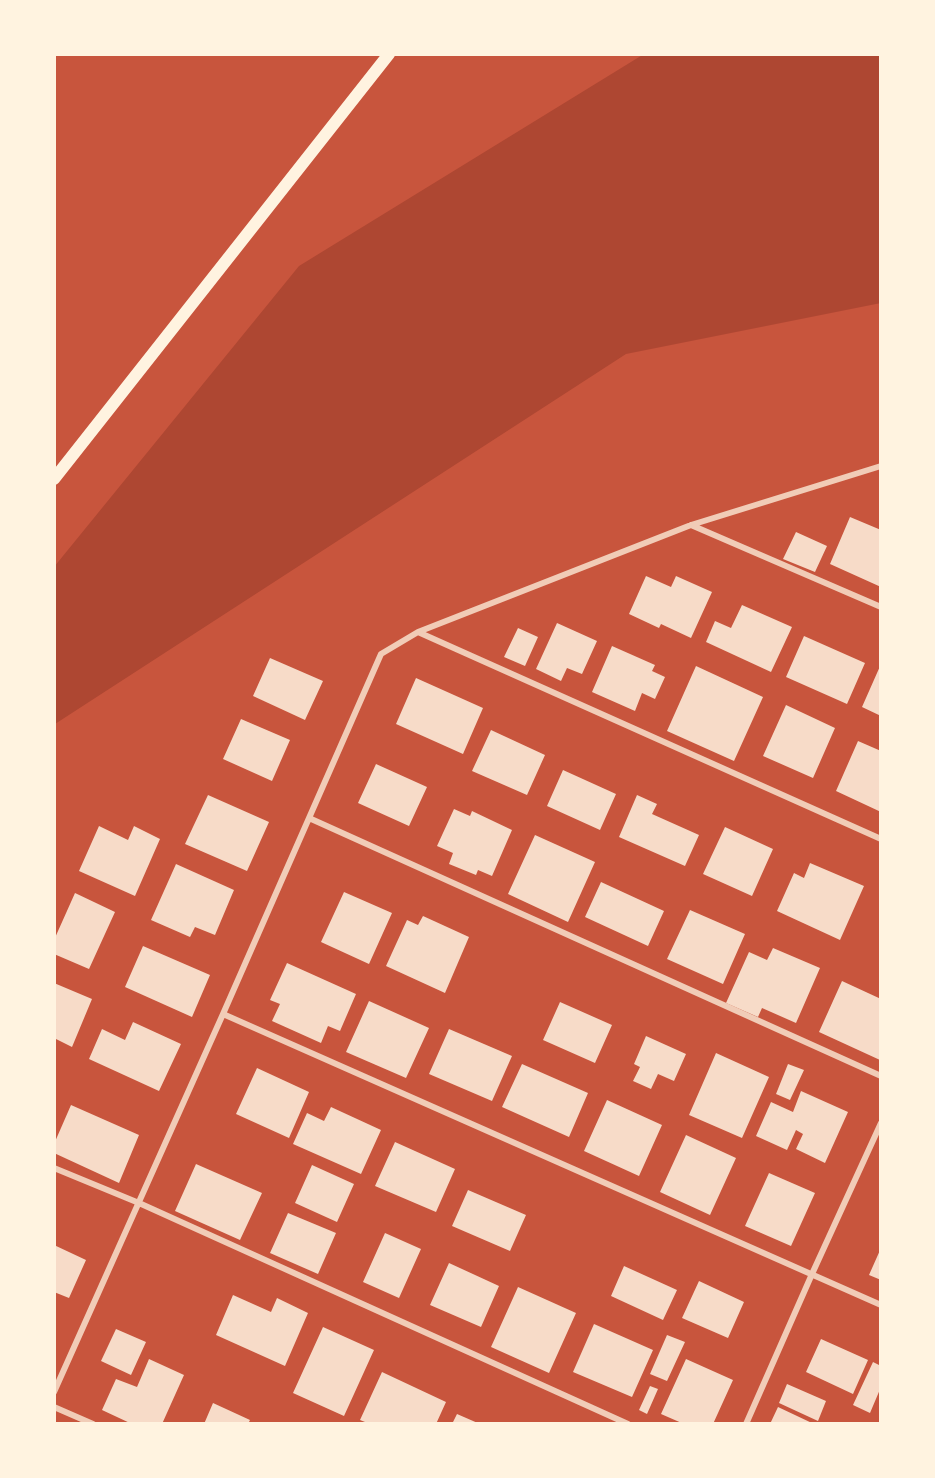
<!DOCTYPE html>
<html>
<head>
<meta charset="utf-8">
<style>
	body { margin:0 }
	#map { position:relative; width:935px; height:1478px; overflow:hidden; background:#c8553d; font-family:Mulish,sans-serif }
	canvas { display:block }
	.frame { position:absolute; inset:0; border:56px solid #fff3e0; pointer-events:none }
</style>
</head>
<body>
<div id="map">
<canvas width="935" height="1478"></canvas>
<div class="frame"></div>
</div>
<script>
const c = document.querySelector('canvas').getContext('2d');
c.lineJoin = 'round';
function paint(path, color) {
  c.fillStyle = color;
  c.fill(path, 'evenodd');
}
function trace(path, color, width, dash) {
  c.strokeStyle = color;
  c.lineWidth = width;
  c.lineCap = dash ? 'butt' : 'round';
  c.setLineDash(dash || []);
  c.stroke(path);
}
paint(new Path2D(`
	M644 54H881V303L626 354 55 724 54 567 299 266Z`), '#ae4732');
paint(new Path2D(`
	M850 517 881 530V587L830 564Z
	M796 532 827 546 815 572 783 559Z
	M646 576 671 587 676 576 712 592 691 638 661 624 659 628 629 614Z
	M742 605 792 627 771 672 706 642 715 621 731 628Z
	M557 623 597 641 582 674 567 668 561 681 536 669Z
	M518 628 538 637 525 666 504 657Z
	M804 636 865 663 847 704 786 677Z
	M612 646 655 665 652 671 665 677 655 699 642 693 635 711 592 692Z
	M270 658 323 681 305 720 253 696Z
	M881 664V716L862 707Z
	M696 666 763 697 734 761 667 731Z
	M416 678 483 708 463 754 396 724Z
	M786 705 835 728 813 778 763 756Z
	M241 719 290 740 272 781 223 759Z
	M491 730 545 755 527 795 472 771Z
	M858 741 881 751V812L836 791Z
	M376 764 427 787 409 826 358 803Z
	M563 770 616 794 600 830 547 806Z
	M208 795 269 822 247 871 185 844Z
	M637 795 657 804 652 814 699 835 685 866 619 837Z
	M454 809 470 816 472 811 512 830 492 876 478 870 476 875 449 864 453 853 437 846Z
	M99 826 128 840 134 826 160 839 135 896 79 871Z
	M725 827 773 849 752 896 703 874Z
	M535 835 595 862 568 922 508 894Z
	M810 863 864 886 840 940 777 911 794 873 804 878Z
	M176 864 234 890 215 935 195 927 190 937 151 920Z
	M601 882 664 911 648 946 585 917Z
	M344 892 392 913 369 964 321 942Z
	M75 893 115 912 89 969 54 954V940Z
	M690 910 745 934 723 984 667 959Z
	M423 916 469 937 445 993 386 966 407 920 418 925Z
	M143 946 210 975 192 1017 125 987Z
	M773 948 820 968 796 1023 762 1008 758 1017 726 1003 749 952 767 960Z
	M287 963 356 994 340 1031 328 1026 321 1043 272 1021 280 1004 270 1000Z
	M842 981 881 999 880 1060 819 1032Z
	M54 983 92 999 72 1047 54 1038Z
	M369 1001 429 1028 406 1078 346 1052Z
	M560 1002 612 1025 595 1063 543 1040Z
	M133 1022 181 1044 159 1091 89 1059 102 1029 125 1040Z
	M449 1029 512 1056 492 1101 429 1074Z
	M646 1036 686 1054 674 1081 658 1074 651 1089 633 1081 640 1067 634 1064Z
	M716 1053 769 1077 742 1138 689 1115Z
	M522 1064 588 1093 569 1137 502 1107Z
	M788 1064 804 1070 790 1100 776 1094Z
	M257 1068 309 1092 289 1138 236 1114Z
	M801 1091 848 1112 825 1163 796 1149 803 1134 796 1130 787 1150 756 1136 771 1102 793 1112Z
	M607 1100 662 1125 639 1176 584 1151Z
	M71 1105 139 1135 119 1183 54 1153V1144Z
	M331 1107 381 1130 361 1174 293 1144 307 1113 324 1121Z
	M686 1135 736 1158 710 1215 660 1192Z
	M395 1142 455 1169 436 1212 375 1186Z
	M196 1164 262 1193 240 1240 175 1211Z
	M312 1165 354 1184 337 1222 295 1203Z
	M769 1173 815 1193 791 1246 745 1226Z
	M468 1190 526 1215 510 1251 452 1226Z
	M288 1213 336 1233 318 1274 270 1253Z
	M385 1233 421 1249 399 1298 363 1282Z
	M54 1245 86 1260 69 1298 54 1292Z
	M881 1248V1280L869 1275Z
	M449 1263 499 1286 481 1327 430 1305Z
	M624 1266 677 1290 663 1320 611 1296Z
	M699 1281 744 1302 728 1338 682 1318Z
	M518 1287 576 1313 549 1373 491 1347Z
	M233 1295 271 1312 277 1298 308 1313 285 1366 216 1335Z
	M594 1324 653 1350 632 1397 573 1372Z
	M323 1327 374 1350 344 1416 293 1393Z
	M116 1329 146 1342 131 1375 101 1361Z
	M667 1335 685 1342 667 1381 650 1374Z
	M821 1339 868 1360 853 1394 806 1372Z
	M149 1359 184 1375 162 1424H132L102 1410 116 1379 137 1387Z
	M686 1359 733 1380 713 1424H684L661 1414Z
	M873 1362 881 1366V1387L870 1413 853 1405Z
	M382 1372 446 1402 436 1424H370L360 1420Z
	M787 1384 826 1401 818 1421 779 1403Z
	M650 1386 658 1389 647 1414 639 1410Z
	M213 1403 250 1420 248 1424H204Z
	M778 1407 814 1424H770Z
	M457 1414 480 1424H452Z`), '#f7dbc8');
trace(new Path2D(`
	M691 525 881 607
	M418 632 881 839
	M309 818 881 1076
	M223 1014 881 1305
	M54 1168 139 1203 628 1424
	M54 1392 223 1014 381 654 418 632 691 525 881 466
	M54 1407 93 1424
	M746 1424 812 1274 881 1123`), '#f1ccb7', 6);
trace(new Path2D(`
	M54 479 389 54`), '#fff3e0', 12);
</script>
</body>
</html>
